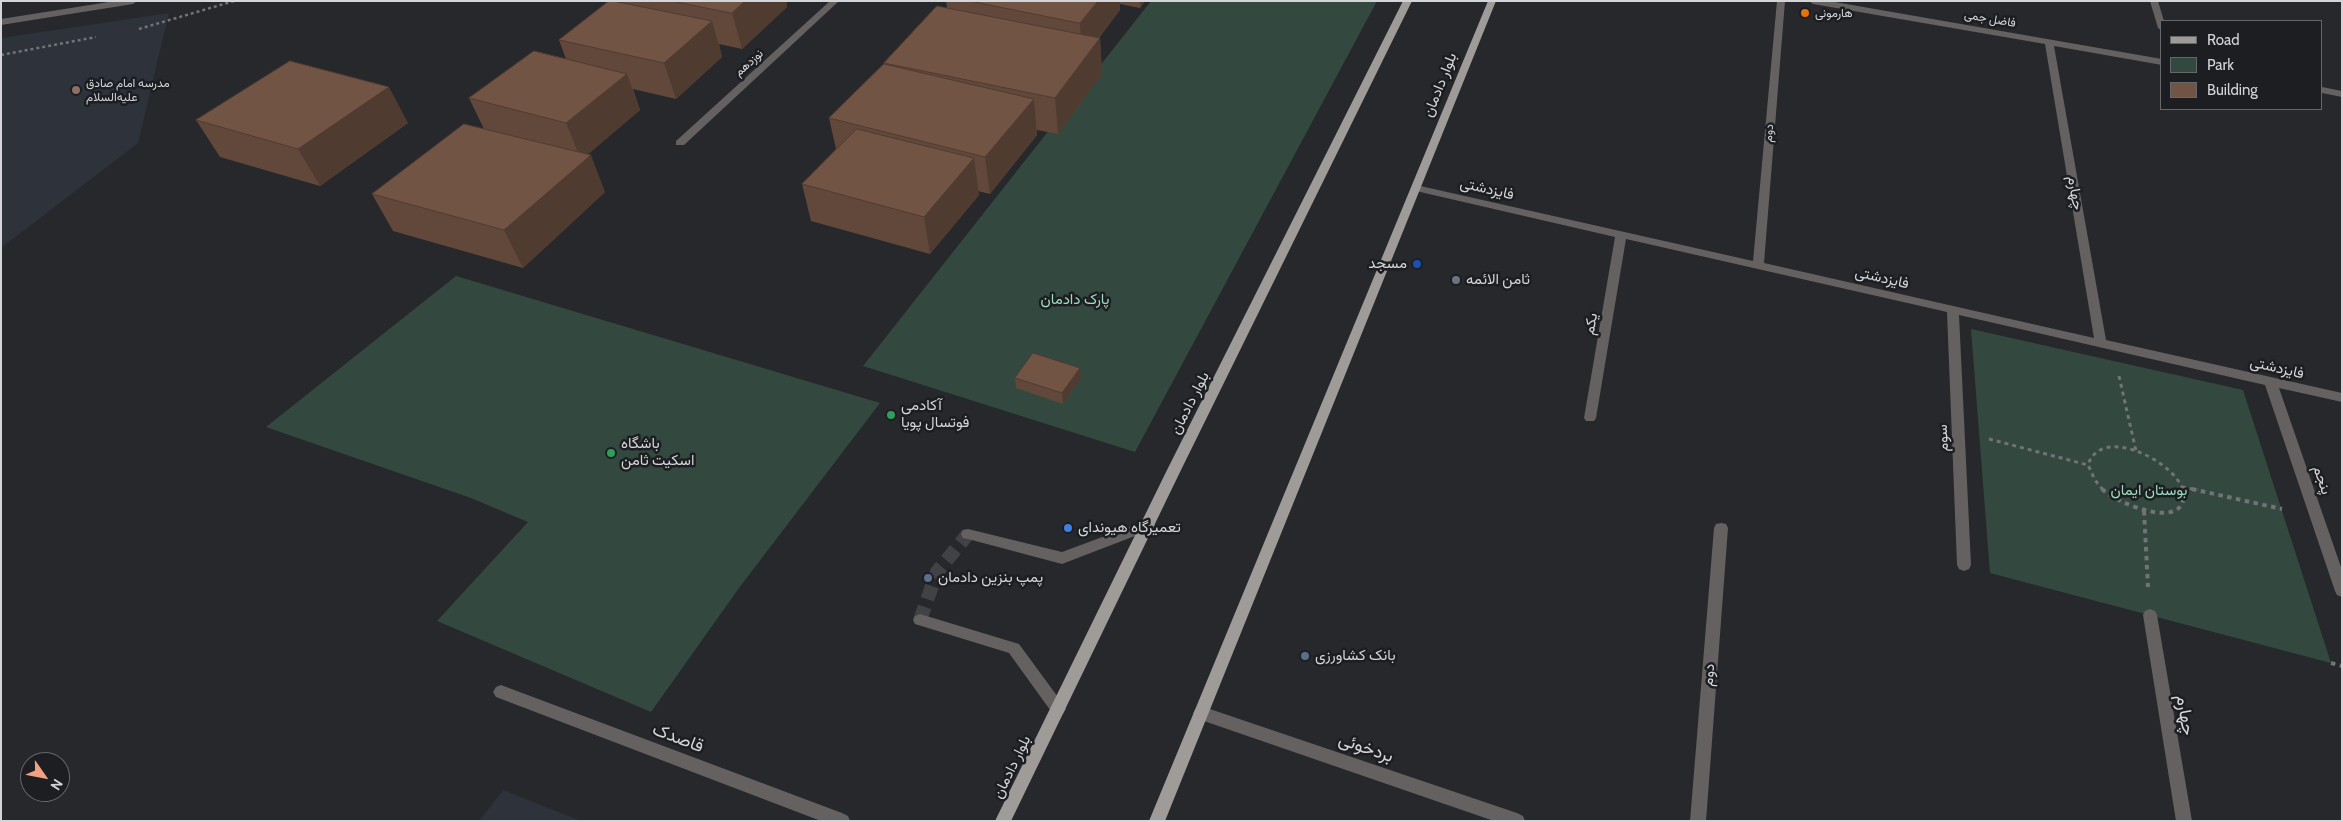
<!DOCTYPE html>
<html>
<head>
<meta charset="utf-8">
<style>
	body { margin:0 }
	#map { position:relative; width:2343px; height:822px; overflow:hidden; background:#26282c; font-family:Cabin,sans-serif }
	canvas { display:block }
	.frame { position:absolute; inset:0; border:2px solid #d4d5d8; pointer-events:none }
	.legend { position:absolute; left:2160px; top:20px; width:162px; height:90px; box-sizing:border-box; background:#1c1e22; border:1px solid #66676b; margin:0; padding:6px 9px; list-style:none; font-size:15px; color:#d4d5d8 }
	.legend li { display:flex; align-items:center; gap:10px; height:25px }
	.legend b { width:25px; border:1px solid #66676b }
	.north { position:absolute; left:20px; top:752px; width:50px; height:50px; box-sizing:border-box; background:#1c1e22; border:1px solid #66676b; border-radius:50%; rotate:123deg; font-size:14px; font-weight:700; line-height:20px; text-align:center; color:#d4d5d8 }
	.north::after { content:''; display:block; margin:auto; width:18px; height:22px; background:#f2a080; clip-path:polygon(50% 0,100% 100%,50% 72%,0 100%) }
</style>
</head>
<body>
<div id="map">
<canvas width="2343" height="822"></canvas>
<div class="frame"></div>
<ul class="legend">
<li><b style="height:6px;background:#9f9b98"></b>Road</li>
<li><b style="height:14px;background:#33493f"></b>Park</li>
<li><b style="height:14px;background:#725445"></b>Building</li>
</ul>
<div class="north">N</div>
</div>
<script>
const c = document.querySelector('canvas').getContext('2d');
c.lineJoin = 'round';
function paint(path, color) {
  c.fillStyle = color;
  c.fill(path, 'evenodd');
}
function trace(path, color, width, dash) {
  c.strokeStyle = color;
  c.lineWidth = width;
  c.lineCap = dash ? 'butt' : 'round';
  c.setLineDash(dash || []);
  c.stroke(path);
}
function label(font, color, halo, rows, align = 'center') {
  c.font = font + ' Cabin,Vazirmatn,sans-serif';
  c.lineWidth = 5;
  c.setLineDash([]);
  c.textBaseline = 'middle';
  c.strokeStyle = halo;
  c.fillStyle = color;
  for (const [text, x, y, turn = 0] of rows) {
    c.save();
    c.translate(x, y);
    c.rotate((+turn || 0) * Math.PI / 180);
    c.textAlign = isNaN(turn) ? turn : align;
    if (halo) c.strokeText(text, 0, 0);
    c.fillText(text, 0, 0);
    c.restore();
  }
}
paint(new Path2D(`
	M169 13 138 143 1 248V38Z
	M503 790 581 821H479Z`), '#2d323b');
paint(new Path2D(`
	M1151 1H1377L1135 452 863 366Z
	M456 276 880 403 739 588 651 712 437 621 528 522 471 498 266 427Z
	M1971 329 2243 390 2331 663 1990 573Z`), '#33493f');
trace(new Path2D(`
	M920 620 937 572 968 534`), '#404246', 14, [14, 8]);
trace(new Path2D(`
	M139 29 234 1
	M1 55 96 37`), '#727377', 2.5, [3, 3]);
trace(new Path2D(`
	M2119 376 2136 451
	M1989 439 2088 465
	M2182 487 2198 490
	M2103 490 2095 480 2088 465C2101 424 2174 461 2183 490`), '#727377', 3, [4, 4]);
trace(new Path2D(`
	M2102 489C2117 504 2191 534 2183 489
	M2192 489 2282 509
	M2144 511 2148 587
	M2331 663 2342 666`), '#727377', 4, [4.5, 4.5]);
paint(new Path2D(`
	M115 1H137L133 4 1 25V19Z
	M830 1H839L684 145H676V141Z
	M1777 1H1785L1764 263 2094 338 2045 44 1813 4 1809 1H1829L2162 59V65L2054 46 2106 340 2342 393V402L2279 388 2342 570V597L2337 595 2335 591 2265 385 1959 315 1971 565 1969 569 1964 571 1959 569 1957 565 1947 312 1626 239 1596 418 1594 421H1586L1584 418 1615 237 1416 191 1411 188 1416 185 1753 261Z
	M2150 1H2158L2164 21H2162V31L2158 28Z
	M2322 87 2342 91V97L2322 93Z
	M1148 520 1153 521 1155 525 1153 529 1062 564 968 539 963 538 961 534 963 530 968 529 1062 552Z
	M1721 523 1726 524 1728 528 1706 821H1690L1714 528 1716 524Z
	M2150 609 2155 611 2157 615 2192 821H2176L2143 615 2145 611Z
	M920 614 1019 644 1063 704 1066 709 1063 714 1058 716 1053 714 1009 653 915 624 913 620 915 616Z
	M501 685 842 813 848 816 850 821H821L496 697 493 692 496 687Z
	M1201 706 1517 813 1523 816 1525 821H1494L1201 720 1196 718 1193 713 1196 708Z`), '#646160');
paint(new Path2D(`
	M1403 1H1412L1181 470 1011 821H995L1167 470Z
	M1488 1H1496L1165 821H1149Z`), '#9f9b98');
paint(new Path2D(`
	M622 1H786L787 7 742 49 719 44 722 57 676 99 633 89 640 110 587 155 605 192 523 268 393 231 372 194 484 129 469 98 566 59 559 40 622 3Z
	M946 1H1145L1140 8 1120 4V10L1099 38H1100L1102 74 1058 134 1037 130V135L990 194 978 191 979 195 930 254 811 221 802 184 836 149 829 118 884 64V63L947 8Z
	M196 120 408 123 320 186 220 157Z
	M1015 378H1081L1063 404 1016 388Z`), '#62483b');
paint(new Path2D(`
	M745 1H786L787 7 742 49 732 13Z
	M1098 1H1120V10L1082 59 1080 23Z
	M1140 1H1145L1140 8Z
	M712 21 722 57 676 99 664 63Z
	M1100 38 1102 74 1058 134 1055 98Z
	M627 74 640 110 581 160 566 123Z
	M389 87 408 123 320 186 298 149Z
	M1034 99 1037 135 990 194 985 157Z
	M591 155 605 192 523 268 504 230Z
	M974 158 979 195 930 254 924 217Z
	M1080 368 1081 378 1063 404 1062 393Z`), '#503b30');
const building = new Path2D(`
	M609 1H613L712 21 664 63 559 40Z
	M672 1H745L732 13Z
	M970 1H1098L1080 23Z
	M937 6 1100 38 1055 98 884 63Z
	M534 51 627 74 566 123 469 98Z
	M290 61 389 87 298 149 196 120Z
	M884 64 1034 99 985 157 829 118Z
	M464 124 591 155 504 230 372 194Z
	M857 129 974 158 924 217 802 184Z
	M1033 353 1080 368 1062 393 1015 378Z`);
paint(building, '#725445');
trace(building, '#503b30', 1);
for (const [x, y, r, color] of [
	[1805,13,5,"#e8710a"],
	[76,90,5,"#8d6e63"],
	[1417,264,5,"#1a4fb4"],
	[1456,280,5,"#6b7280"],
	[891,415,5,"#2e9e5b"],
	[611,453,5,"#2e9e5b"],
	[1068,528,5,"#3f7fe0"],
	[928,578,5,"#5c6f8a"],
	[1305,656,5,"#5c6f8a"]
]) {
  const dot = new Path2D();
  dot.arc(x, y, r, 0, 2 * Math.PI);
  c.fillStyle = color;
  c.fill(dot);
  trace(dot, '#1c1e22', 2);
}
label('12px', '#d4d5d8', '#1c1e22', [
	["هارمونی",1815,13],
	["مدرسه امام صادق",86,83],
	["علیه‌السلام",86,97]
], 'left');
label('12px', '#d4d5d8', '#1c1e22', [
	["فاضل جمی",1990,19,10],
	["نوزدهم",749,63,-42],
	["دوم",1769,133,-85]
]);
label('15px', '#d4d5d8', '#1c1e22', [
	["بلوار دادمان",1440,85,-68],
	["فایزدشتی",1487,189,13],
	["چهارم",2075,193,80],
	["فایزدشتی",1882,278,13],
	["یکم",1591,324,-80],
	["فایزدشتی",2277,368,13],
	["بلوار دادمان",1190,403,-63],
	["سوم",1943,438,-92],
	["پنجم",2322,480,71],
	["دوم",1709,675,-85],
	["بلوار دادمان",1012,767,-64]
]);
label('15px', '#d4d5d8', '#1c1e22', [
	["مسجد",1407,264,"right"],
	["ثامن الائمه",1466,280],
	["آکادمی",901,406],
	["فوتسال پویا",901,423],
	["باشگاه",621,444],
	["اسکیت ثامن",621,461],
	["تعمیرگاه هیوندای",1078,528],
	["پمپ بنزین دادمان",938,578],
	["بانک کشاورزی",1315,656]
], 'left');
label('15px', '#9cdbbd', '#1c1e22', [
	["پارک دادمان",1075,300],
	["بوستان ایمان",2149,491]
]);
label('18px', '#d4d5d8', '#1c1e22', [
	["چهارم",2185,715,80],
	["قاصدک",678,738,21],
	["بردخوئی",1366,748,19]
]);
</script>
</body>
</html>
